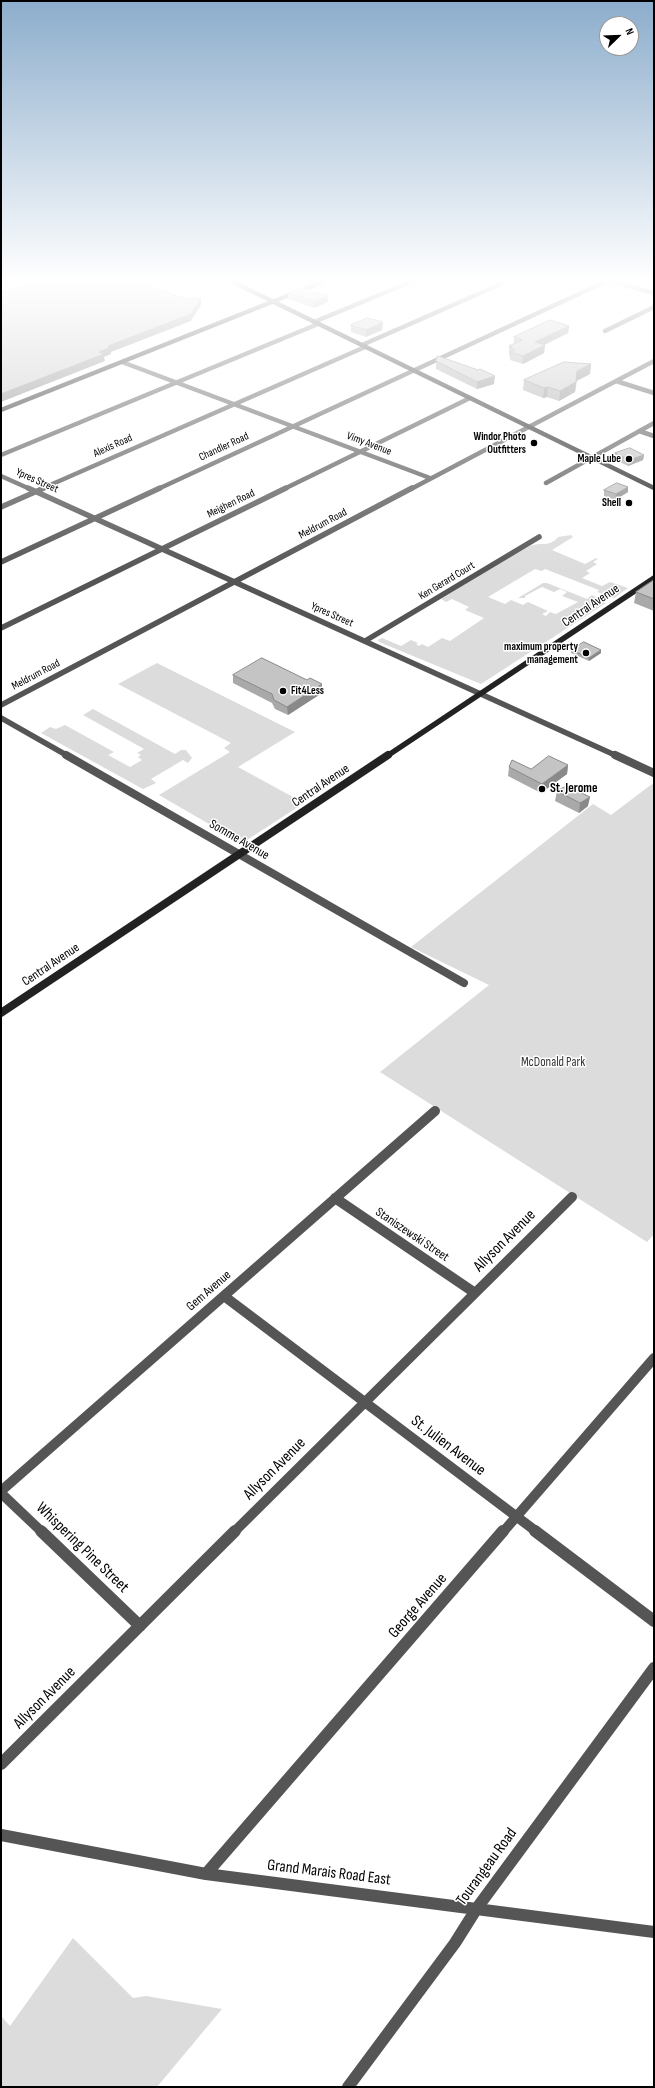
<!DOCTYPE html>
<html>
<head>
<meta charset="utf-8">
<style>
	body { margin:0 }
	#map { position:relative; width:655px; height:2088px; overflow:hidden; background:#fff; font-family:"Sofia Sans Condensed",sans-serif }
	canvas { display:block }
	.frame { position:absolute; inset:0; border:2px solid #000; pointer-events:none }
	.north { position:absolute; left:599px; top:16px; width:40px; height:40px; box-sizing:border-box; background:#fff; border:1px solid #999; border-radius:50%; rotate:67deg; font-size:11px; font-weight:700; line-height:16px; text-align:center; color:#000 }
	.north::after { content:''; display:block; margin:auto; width:14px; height:18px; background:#000; clip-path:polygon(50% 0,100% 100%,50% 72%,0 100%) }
</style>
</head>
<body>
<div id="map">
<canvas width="655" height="2088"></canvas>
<div class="frame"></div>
<div class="north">N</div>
</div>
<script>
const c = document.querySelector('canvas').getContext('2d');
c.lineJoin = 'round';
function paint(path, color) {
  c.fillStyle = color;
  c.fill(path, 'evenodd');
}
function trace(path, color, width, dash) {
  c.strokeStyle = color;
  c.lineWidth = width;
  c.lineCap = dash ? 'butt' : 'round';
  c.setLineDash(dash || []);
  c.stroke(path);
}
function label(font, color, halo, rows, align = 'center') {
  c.font = font + ' "Sofia Sans Condensed",sans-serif';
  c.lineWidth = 3;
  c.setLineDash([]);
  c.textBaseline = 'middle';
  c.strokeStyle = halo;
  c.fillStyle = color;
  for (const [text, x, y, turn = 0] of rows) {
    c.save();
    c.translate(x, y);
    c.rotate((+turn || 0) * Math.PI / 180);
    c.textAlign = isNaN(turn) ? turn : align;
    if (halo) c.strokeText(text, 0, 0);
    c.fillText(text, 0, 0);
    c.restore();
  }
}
paint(new Path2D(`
	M571 535 573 537 552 550 585 564 596 558 598 559 593 562 597 564 586 571 590 573 582 578 602 586 610 582 628 588 614 598 597 592 599 590 545 569 542 571 535 569 488 597 505 604 511 600 523 605 528 602 548 611 542 614 546 616 550 612 556 614 578 602 562 596 567 592 560 589 554 592 542 587 525 596V598H518L543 583H547L587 599 592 595 606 603 481 684 379 642 378 640 382 638 401 646 411 640 418 643 416 644 419 646 422 644 428 647 442 638 450 641 484 618 465 610 469 607 452 599 446 602 441 599C470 582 498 562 528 547 539 541 550 548 558 537Z
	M157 663 295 732 238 767 304 803 247 840 240 842 159 795 230 752 224 748 231 743 118 684Z
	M93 709 175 754 181 750H186L192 758 188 763 183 760 151 779 156 783 143 789 41 733 50 727 56 729 65 725 114 752 108 755 130 767 142 760 138 757 141 755 137 753 144 749 83 715Z
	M652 784 654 785V1234L647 1242 380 1072 489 985 411 947 593 804 611 815Z
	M73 1938 133 1998 146 1996 222 2009 157 2087H1V2016L10 2026Z`), '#dcdcdc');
trace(new Path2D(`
	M606 280 654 293
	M314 322 415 280
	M605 331 654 307
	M362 345 510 280
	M122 362 430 478
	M616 381 654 393
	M639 431 654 436
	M1 455 318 324
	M1 476 30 489
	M546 483 654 423
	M41 489 365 347
	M158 489 609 280
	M284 489 470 398
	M411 489 654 361`), '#555', 4.5);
trace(new Path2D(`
	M28 488 617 756
	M1 507 44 488
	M1 562 160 488
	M1 628 286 488
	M365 641 539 537
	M1 705 412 488
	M1 718 68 756`), '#555', 5.5);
trace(new Path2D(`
	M66 755 464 983
	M615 755 654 773`), '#555', 8);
trace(new Path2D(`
	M335 1198 475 1293
	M224 1296 537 1532
	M1 1491 435 1111
	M1 1493 42 1532
	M234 1532 572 1197
	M503 1532 654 1358`), '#555', 10);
trace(new Path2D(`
	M41 1531 140 1626
	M535 1531 654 1621
	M1 1764 235 1531
	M1 1835 206 1874 654 1932
	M206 1874 503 1531
	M348 2087 455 1943 477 1908 654 1668`), '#555', 12);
trace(new Path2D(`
	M229 280 654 488
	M1 410 327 280`), '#222', 4.5);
trace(new Path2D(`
	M387 756 654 578`), '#222', 5.5);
trace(new Path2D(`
	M1 1013 388 755`), '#222', 8);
paint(new Path2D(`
	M288 293 328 302 314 308 288 299Z
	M383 322 382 330 366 337 351 332V325Z
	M569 326 568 333 544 345H545L544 353 523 364 510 360V356H509V346L514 344V337Z
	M436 361 494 384 477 389 436 369Z
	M591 364 590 374 577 381 575 392 559 401 547 397 543 398 523 390 524 380Z
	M615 453 644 455 643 460 628 466 614 459Z
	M604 490 628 492 615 500 604 496Z
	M654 580V611L634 603 636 592Z
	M571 650H601V653L589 661 571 653Z
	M233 675 322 693 288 715 275 709 272 703 233 683Z
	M568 765 567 774 541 793 508 776 509 767 531 769Z
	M557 791 588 806 579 813 555 801Z`), '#a9a9a9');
paint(new Path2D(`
	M328 296V302L314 308V301Z
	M201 298V305L191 321 111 352V354L104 357 105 361 1 402V394L99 352 108 346Z
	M383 322 382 330 366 337V330Z
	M569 326 568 333 534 350 535 342Z
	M545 345 544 353 523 364V356Z
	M591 364 590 374 576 381 577 371Z
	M495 376 494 384 477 389V382Z
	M576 382 575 392 559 401 560 391Z
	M548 387 547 397 543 398 544 388Z
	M644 455 643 460 628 466 629 460Z
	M628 487V492L615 500 616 494Z
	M601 650V653L589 661V658Z
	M322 684V693L288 715 287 707Z
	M568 765 567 774 541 793 542 784Z
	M590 797 588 806 579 813 580 803Z`), '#898989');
const building = new Path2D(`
	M44 280H130L187 299 201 298 191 314 108 346 111 347 99 352 104 354 1 394V293Z
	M302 288 328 296 314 301 288 293Z
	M367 318 383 322 366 330 351 325Z
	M550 320 569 326 535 342 545 345 523 356 510 352 515 350 510 348 512 347 509 346 522 340 514 337Z
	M438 356 478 370 480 369 495 376 477 382 436 361Z
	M564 362 591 364 577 371 576 382 560 391 548 387 544 388 524 380Z
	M630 448 644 455 629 460 615 453Z
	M617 483 628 487 616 494 604 490Z
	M654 580V599L636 592Z
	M584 642 601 650 589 658 571 650Z
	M262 658 307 680 310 678 322 684 287 707 274 700 272 694 233 675Z
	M549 756 568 765 542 784 509 767 512 760 531 769Z
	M567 786 590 797 580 803 557 791Z`);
paint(building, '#c4c4c4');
trace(building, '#898989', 1);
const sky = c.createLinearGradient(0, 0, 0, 572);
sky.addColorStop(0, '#8cadcc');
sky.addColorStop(0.49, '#fff');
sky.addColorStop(1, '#ffffff00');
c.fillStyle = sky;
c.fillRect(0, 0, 655, 572);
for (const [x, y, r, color] of [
	[534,443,4,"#000"],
	[629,459,4,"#000"],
	[629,503,4,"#000"],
	[586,653,4,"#000"],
	[283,691,4,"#000"],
	[542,789,4,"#000"]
]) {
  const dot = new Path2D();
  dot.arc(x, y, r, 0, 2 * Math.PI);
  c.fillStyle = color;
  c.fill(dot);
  trace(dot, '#fff', 1.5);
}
label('bold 11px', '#000', '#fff', [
	["Windor Photo",526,437],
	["Outfitters",526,450],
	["Maple Lube",621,459],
	["Shell",621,503],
	["maximum property",578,647],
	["management",578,660],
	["Fit4Less",291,691,"left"]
], 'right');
label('11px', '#000', '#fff', [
	["Vimy Avenue",369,444,21],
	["Alexis Road",113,446,-24],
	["Chandler Road",224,447,-25],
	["Ypres Street",37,481,24],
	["Meighen Road",231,504,-26],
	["Meldrum Road",323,524,-28],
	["Ken Gerard Court",447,581,-31],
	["Ypres Street",332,615,24],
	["Meldrum Road",36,675,-28]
]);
label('13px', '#000', '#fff', [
	["Central Avenue",591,606,-34],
	["Central Avenue",321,786,-34],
	["Somme Avenue",239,840,30],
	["Central Avenue",51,965,-34],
	["Staniszewski Street",412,1235,34],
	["Gem Avenue",209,1291,-41]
]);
label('bold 13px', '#000', '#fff', [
	["St. Jerome",550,789]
], 'left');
label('13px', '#333', '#fff', [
	["McDonald Park",553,1063]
]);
label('16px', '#000', '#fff', [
	["Allyson Avenue",505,1241,-45],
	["St. Julien Avenue",448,1446,37],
	["Allyson Avenue",275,1469,-45],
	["Whispering Pine Street",82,1548,44],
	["George Avenue",418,1606,-49],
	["Allyson Avenue",45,1698,-45],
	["Tourangeau Road",487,1867,-54],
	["Grand Marais Road East",329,1873,7]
]);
</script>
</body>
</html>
